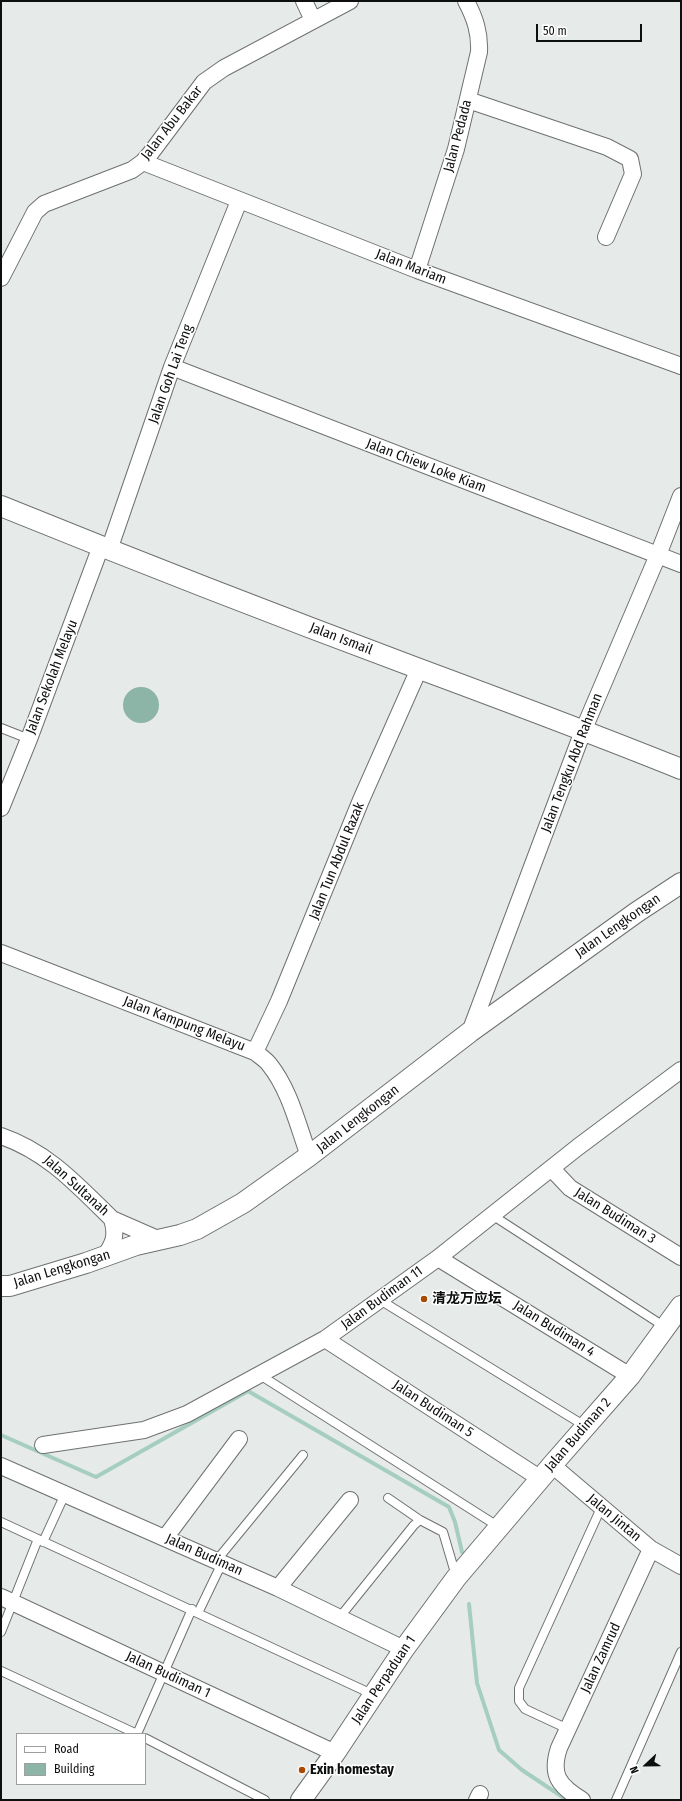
<!DOCTYPE html>
<html>
<head>
<meta charset="utf-8">
<style>
	body { margin:0 }
	#map { position:relative; width:682px; height:1801px; overflow:hidden; background:#e6eae9; font-family:"Fira Sans Condensed",sans-serif }
	canvas { display:block }
	.frame { position:absolute; inset:0; border:2px solid #0e100f; pointer-events:none }
	.legend { position:absolute; left:16px; top:1733px; width:130px; height:52px; box-sizing:border-box; background:#fff; border:1px solid #9f9f9f; margin:0; padding:5px 7px; list-style:none; font-size:12px; color:#0e100f }
	.legend li { display:flex; align-items:center; gap:8px; height:20px }
	.legend b { width:20px; border:1px solid #9f9f9f }
	.north { position:absolute; left:626px; top:1745px; width:40px; height:40px; -webkit-text-stroke:3px #fff; paint-order:stroke; rotate:248deg; font-size:11px; font-weight:700; line-height:16px; text-align:center; color:#0e100f }
	.north::after { content:''; display:block; margin:auto; width:14px; height:18px; background:#0e100f; clip-path:polygon(50% 0,100% 100%,50% 72%,0 100%) }
	.scale { position:absolute; left:536px; top:24px; width:106px; height:18px; box-sizing:border-box; border:2px solid #0e100f; border-top:0; padding-left:5px; font-size:12px; line-height:14px; white-space:nowrap; color:#0e100f; -webkit-text-stroke:3px #fff; paint-order:stroke }
</style>
</head>
<body>
<div id="map">
<canvas width="682" height="1801"></canvas>
<div class="frame"></div>
<ul class="legend">
<li><b style="height:5px;background:#fff"></b>Road</li>
<li><b style="height:11px;background:#8cb4a7"></b>Building</li>
</ul>
<div class="north">N</div>
<div class="scale">50 m</div>
</div>
<script>
const c = document.querySelector('canvas').getContext('2d');
c.lineJoin = 'round';
function trace(path, color, width, dash) {
  c.strokeStyle = color;
  c.lineWidth = width;
  c.lineCap = dash ? 'butt' : 'round';
  c.setLineDash(dash || []);
  c.stroke(path);
}
function paint(path, color) {
  c.fillStyle = color;
  c.fill(path, 'evenodd');
}
function label(font, color, halo, rows, align = 'center') {
  c.font = font + ' "Fira Sans Condensed","Noto Sans SC",sans-serif';
  c.lineWidth = 3;
  c.setLineDash([]);
  c.textBaseline = 'middle';
  c.strokeStyle = halo;
  c.fillStyle = color;
  for (const [text, x, y, turn = 0] of rows) {
    c.save();
    c.translate(x, y);
    c.rotate((+turn || 0) * Math.PI / 180);
    c.textAlign = isNaN(turn) ? turn : align;
    if (halo) c.strokeText(text, 0, 0);
    c.fillText(text, 0, 0);
    c.restore();
  }
}
trace(new Path2D(`
	M1 1435 96 1477 248 1391 449 1507 455 1522 462 1552
	M469 1604 477 1683 499 1750 522 1770 567 1800`), '#a5cec0', 4);
paint(new Path2D(`
	M123 705a18 18 0 1 1 36 0a18 18 0 1 1-36 0Z`), '#8cb4a7');
const service = new Path2D(`
	M1 728 29 739
	M492 1215 665 1327
	M380 1300 585 1426
	M260 1375 499 1527
	M388 1498 420 1520 443 1532 456 1576
	M1 1522 374 1695
	M43 1542 65 1494
	M216 1561 303 1455
	M198 1613 222 1563
	M339 1618 414 1525 420 1520
	M1 1632 38 1539
	M1 1671 137 1734
	M568 1729 525 1709 519 1701V1688L601 1508
	M137 1734 192 1609
	M145 1738 265 1800
	M616 1800 681 1652`);
const minor = new Path2D(`
	M304 1 313 20
	M468 100 607 147 630 159 633 174 606 237
	M143 162 417 270 681 366
	M417 270 456 149 479 52C480 33 475 18 466 1
	M1 278 35 212 44 204 132 170 143 162 150 154 204 82 224 68 350 1
	M172 367 681 564
	M109 550 172 367 239 201
	M1 808 29 739 101 546
	M1 953 255 1052C260 1056 266 1060 269 1064 290 1090 298 1126 309 1156
	M470 1032 583 731 658 555 681 496
	M255 1052 279 1001 361 800 419 669
	M1 1136C48 1152 78 1186 112 1219 117 1235 114 1244 104 1257
	M552 1169 570 1188 681 1257
	M112 1219 160 1240
	M438 1258 630 1376
	M325 1339 541 1479
	M43 1445 144 1430 187 1414 325 1339 438 1258 578 1147 681 1070
	M552 1465 651 1549 681 1566
	M1 1466 278 1588 404 1649
	M165 1538 239 1439
	M278 1588 350 1500
	M1 1597 335 1753
	M477 1800 480 1794
	M582 1800C559 1786 550 1775 559 1748L651 1549`);
const tertiary = new Path2D(`
	M1 506C139 562 278 616 417 668 506 701 594 734 681 769
	M1 1286H10L86 1263 136 1245 180 1235 197 1229 243 1203 309 1156 470 1032 637 912 681 883
	M301 1800 335 1753 404 1649 456 1578 552 1465 630 1376 681 1306`);
trace(service, '#6e7170', 10);
trace(minor, '#6e7170', 18);
trace(tertiary, '#6e7170', 22);
trace(service, '#fff', 8);
trace(minor, '#fff', 16);
trace(tertiary, '#fff', 20);
for (const [x, y, r, color] of [
	[424,1299,4,"#aa4903"],
	[302,1770,4,"#aa4903"]
]) {
  const dot = new Path2D();
  dot.arc(x, y, r, 0, 2 * Math.PI);
  c.fillStyle = color;
  c.fill(dot);
  trace(dot, '#fff', 1.5);
}
label('14px', '#0e100f', '#fff', [
	["Jalan Abu Bakar",172,123,-52],
	["Jalan Pedada",458,136,-75],
	["Jalan Mariam",411,267,21],
	["Jalan Goh Lai Teng",171,374,-70],
	["Jalan Chiew Loke Kiam",426,466,21],
	["Jalan Ismail",341,639,21],
	["Jalan Sekolah Melayu",52,677,-69],
	["Jalan Tengku Abd Rahman",572,763,-69],
	["Jalan Tun Abdul Razak",337,861,-68],
	["Jalan Lengkongan",618,926,-35],
	["Jalan Kampung Melayu",184,1024,21],
	["Jalan Lengkongan",358,1119,-38],
	["Jalan Sultanah",76,1186,42],
	["Jalan Budiman 3",615,1216,32],
	["Jalan Lengkongan",62,1269,-17],
	["Jalan Budiman 11",382,1298,-36],
	["Jalan Budiman 4",554,1329,32],
	["Jalan Budiman 5",433,1409,33],
	["Jalan Budiman 2",578,1435,-49],
	["Jalan Jintan",614,1518,40],
	["Jalan Budiman",204,1555,24],
	["Jalan Zamrud",601,1658,-65],
	["Jalan Budiman 1",168,1675,25],
	["Jalan Perpaduan 1",384,1680,-56]
]);
label('bold 14px', '#0e100f', '#fff', [
	["清龙万应坛",432,1299],
	["Exin homestay",310,1770]
], 'left');
</script>
</body>
</html>
